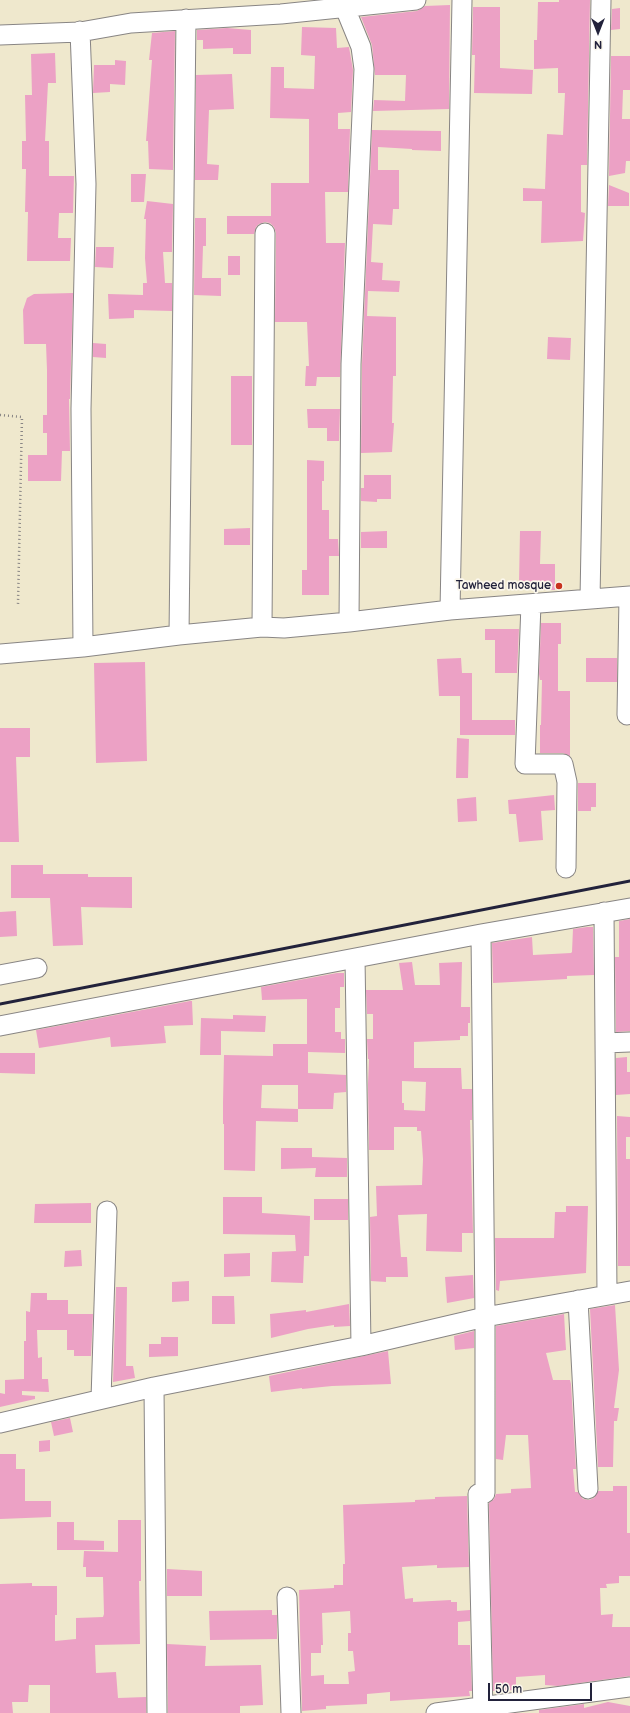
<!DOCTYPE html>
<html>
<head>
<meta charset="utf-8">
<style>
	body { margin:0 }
	#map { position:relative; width:630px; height:1713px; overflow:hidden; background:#efe8cd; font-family:"Balsamiq Sans",sans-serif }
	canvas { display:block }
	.north { position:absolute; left:578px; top:12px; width:40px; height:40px; -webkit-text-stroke:3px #fbf7ec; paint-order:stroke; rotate:180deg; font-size:11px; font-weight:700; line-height:16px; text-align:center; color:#22223b }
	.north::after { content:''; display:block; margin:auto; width:14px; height:18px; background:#22223b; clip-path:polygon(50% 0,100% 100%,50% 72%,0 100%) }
	.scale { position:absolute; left:488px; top:1683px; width:104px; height:18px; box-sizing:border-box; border:2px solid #22223b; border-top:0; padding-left:5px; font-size:12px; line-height:14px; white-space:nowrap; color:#22223b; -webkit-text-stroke:3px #fbf7ec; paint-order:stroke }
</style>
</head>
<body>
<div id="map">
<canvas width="630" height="1713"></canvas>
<div class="north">N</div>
<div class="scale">50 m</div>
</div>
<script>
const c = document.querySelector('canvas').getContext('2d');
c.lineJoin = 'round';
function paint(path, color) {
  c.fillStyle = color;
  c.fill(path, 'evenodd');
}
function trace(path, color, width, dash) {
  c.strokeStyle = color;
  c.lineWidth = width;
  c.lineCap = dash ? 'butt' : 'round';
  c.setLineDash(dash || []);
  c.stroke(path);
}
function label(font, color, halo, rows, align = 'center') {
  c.font = font + ' "Balsamiq Sans",sans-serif';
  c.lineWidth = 3.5;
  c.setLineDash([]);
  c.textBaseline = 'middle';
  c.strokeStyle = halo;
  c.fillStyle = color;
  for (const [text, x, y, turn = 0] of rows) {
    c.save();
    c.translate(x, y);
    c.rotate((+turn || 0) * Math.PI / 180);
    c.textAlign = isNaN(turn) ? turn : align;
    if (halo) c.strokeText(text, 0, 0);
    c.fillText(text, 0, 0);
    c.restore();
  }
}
paint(new Path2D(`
	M559 0H590L587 165H581V212L585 213 583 241 541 243 542 201H523V188L545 189 547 134 563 135 565 93H558V68L534 69V40H537L538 2H559Z
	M450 5 449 109 373 111 374 100 405 101 406 75H375L372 45 361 17 417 11 425 6Z
	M473 7H500V68L533 70 532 94 474 93 475 55H472Z
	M620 8V29L611 30 612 9Z
	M302 27 336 28 337 48 349 47 353 70 351 112 338 113V129H350L348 192H325L326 243H345L340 377H317L316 386H305L306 366H309L307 322H275L276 233 274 227 270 223 265 222 259 224 256 227 254 234H227V216H271V183H309V119L270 118 271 67H284V88L314 89 315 56 301 55Z
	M227 28 251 30V54H233V48L203 49V40H197V30Z
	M175 31 173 170 149 169 148 141H146L152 60H149L152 33Z
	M55 53 56 83H48L45 141H49V176H74L73 213H59L58 238H71L70 261H27L28 212H25L26 169H22V141H26L25 95H32L31 54Z
	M611 56H630V90H623L622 119H630V161H626L625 173 609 176Z
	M115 60 126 61 125 85 110 84V92L93 93 94 65H115Z
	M232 74 234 109 209 110 207 164 219 165 218 180H195L196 75Z
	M372 130 441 131V151L412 150V149L378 147V170H399V209H393L392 225 373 224 371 262 383 263 382 280 400 281 399 292 368 291 367 316 396 317V376H393L392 423H394L392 452 361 453 362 364Z
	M131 174H146L144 202H131Z
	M609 185 629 193V206H608Z
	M147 201 173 204 172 252H163L165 283H172V311L134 310V318L109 319 108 294 143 295V283H147L145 258 146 219H144Z
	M195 218H206V246H203L202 278H221V296L194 295Z
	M96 247H114L113 268 95 267Z
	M228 256H240V275H228Z
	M73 293 70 399H69L70 451H62L61 481H28V455H47V433H43V415H47V370L46 344H24L23 310 27 298 34 294Z
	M548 337 571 338 570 360 547 359Z
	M93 343 106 344V358L93 357Z
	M231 376H252V445H231Z
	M307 409H340L339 441H327V428H308Z
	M307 460 324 461V481H322V510H329V539H338L339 556H329V595H302V570H307Z
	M364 475H391V499H377V502L361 501V488H364Z
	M250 528V545H224V529Z
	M387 531V548H361V532Z
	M520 531H541L540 564H555V590H544V585L519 584Z
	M541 623H561V644H558V691H570V756L563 753H540V725H541L542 680H540L539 674Z
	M485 629H519L517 673H495V640H485Z
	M461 658 462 673H472V720H515V735H460V696H439L437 659Z
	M586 658H617V682H586Z
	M145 662 147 761 96 763 94 663Z
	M0 728H30V757H16L19 842H0Z
	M457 738 469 739 468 778H456Z
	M578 783H596V807H591V811H578Z
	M554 795 555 810 541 811 543 840 519 842 516 814H509L508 800Z
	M476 797 477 821 458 822 457 799Z
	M11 865H43V874H88V877H132V908L81 907 83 945 53 946 50 898H11Z
	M16 911 17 936 0 937V912Z
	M630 919V1031L616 1032 615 957H619V921Z
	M587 927H593L594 975 567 976V979L493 983 492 943 532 937 533 955 571 953 572 952 573 929Z
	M412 962 415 985H440L439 963 462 962 461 1007H470V1023H468V1036H460V1040L414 1042V1068H461L462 1089H472V1120H470L473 1233H462V1252L426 1251 427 1214 398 1215 401 1257H407L408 1277H386V1282L371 1281 370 1217 377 1216 376 1186 422 1185 423 1159 421 1131H417V1127H394V1150H369L368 1084 369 1059H368L367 1039H373V1014H367L366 990H403L399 963ZM402 1081 426 1082 425 1111 404 1110V1103H402Z
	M337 973H344V987H340V1008H335V1032H341V1039H345V1053L308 1052V1073L346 1075V1092L334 1093 333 1109H298V1122L256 1121 255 1171 224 1170V1124H223V1103L224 1055 273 1056V1044H307V999L262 1000 261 987ZM262 1085H298V1109L261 1108Z
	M190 1001H192L193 1025 164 1026 166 1043 111 1047 110 1037 39 1048 36 1030Z
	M233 1015 266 1016 265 1032 221 1031V1055H200L201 1018 233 1019Z
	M0 1053H35V1074L0 1073Z
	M627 1057V1072H630V1094L616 1095V1058Z
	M617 1116 630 1117V1137H626V1159H630V1266H618Z
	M281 1148H312V1157L347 1158V1177H315L316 1168 281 1169Z
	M223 1197H262V1213L310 1216 309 1256H304L303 1283 271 1282 272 1252 296 1251 295 1235 223 1234Z
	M314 1199H348V1220H314Z
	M91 1203V1223H34L35 1204Z
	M566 1206H588L586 1273 500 1281 499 1291 496 1290 495 1238H554L555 1212H566Z
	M81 1250 82 1266 64 1267 65 1251Z
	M250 1253V1276L224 1277V1254Z
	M473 1275 474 1298 447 1303 445 1277Z
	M189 1281V1301L172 1302V1282Z
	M116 1287H127L126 1366H133L135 1378 113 1382Z
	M31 1293H47V1300H68V1314H93L91 1356H74V1350H67V1330H37L38 1358 42 1357V1379H48L49 1392 22 1391V1395L35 1396V1399L0 1407V1393L5 1394V1380L24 1379V1341H26V1311L30 1312Z
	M212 1296H234L235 1324H212Z
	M349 1304 350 1326 334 1327V1325L308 1329 271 1338 270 1314 306 1310V1312Z
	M615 1305 619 1370 614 1408H619L617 1421H614L613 1467H598L590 1309Z
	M564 1314 566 1350 546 1353 553 1380H570L571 1384 576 1469H573L575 1492H578L583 1499 589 1500 594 1498 598 1491H613V1486H627V1533H630V1576H619V1583L606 1584 607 1588H600L601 1615 613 1614 612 1627H630V1676L558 1686 545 1685V1675L516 1677V1690L493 1691 489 1503 494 1499 496 1494 511 1493V1489L531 1488 528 1435H506L503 1460 496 1459V1326Z
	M474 1331V1348L455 1350 454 1336Z
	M161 1337H178V1356L149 1357V1344H161Z
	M388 1351 391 1384 332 1386 302 1389V1388L271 1392 269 1376Z
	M70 1418 73 1432 54 1436 51 1422Z
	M50 1440V1451L39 1452V1441Z
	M0 1454H16V1469H25V1501H51V1517L0 1519Z
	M467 1496 469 1567 437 1568V1565L402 1567 405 1599 413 1598V1602L451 1600V1602H457V1611L470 1610V1621L458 1622V1645H470L472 1691H469L470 1696 390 1701V1692L367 1694V1704L326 1706V1709L302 1711 299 1590 334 1588V1585H343V1564H345L343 1505 415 1502V1500L435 1499V1497ZM350 1611 351 1633H348V1651H353L355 1671 348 1672 349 1684H324V1675L311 1676V1653H321V1645H323L322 1613Z
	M118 1520H141V1581H139L140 1644 95 1645 96 1673 116 1672 118 1698 146 1697V1713H50V1685H29L28 1702H12L13 1713H0V1584L32 1583V1586H57V1615H55V1641L76 1639V1618L103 1617 104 1614 103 1577H86V1567H83L84 1551 118 1552Z
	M57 1522H74V1540L104 1541V1550H57Z
	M167 1569 202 1571V1596H167Z
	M272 1610V1615H277V1639L210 1640 209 1611Z
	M167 1644 206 1646 205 1666 261 1665 263 1705 240 1706V1713H168Z
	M608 1702 630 1706V1713H539V1710L584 1704V1708Z`), '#eca1c5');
const minor = new Path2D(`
	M345 8 361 47 364 69 351 364 349 622
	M80 31 86 184 81 409 83 647
	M0 35 80 32 131 23 281 14 416 0
	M590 599 601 0
	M531 604 525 764H563L567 782 566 868
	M450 610 462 0
	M262 627 265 233
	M179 635 186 19
	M0 654 83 647 179 635 262 627 284 628 349 622 450 610 630 596
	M627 715 629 597
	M604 912 607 1294
	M481 934 485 1317V1493
	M355 958 361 1346
	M0 975 37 968
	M0 1026 481 934 630 908
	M605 1043 630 1042
	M578 1300 588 1489
	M154 1387 157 1713
	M101 1399 107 1211
	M0 1423 154 1387 361 1346 485 1317 630 1291
	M478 1494 483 1713
	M287 1597 291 1713
	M436 1713 630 1687`);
trace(minor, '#888584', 21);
trace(new Path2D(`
	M0 415 22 417 18 604`), '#888584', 2.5, [1, 3]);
trace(minor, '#fff', 19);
trace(new Path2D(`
	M0 1004 630 881`), '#22223b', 3);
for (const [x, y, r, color] of [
	[559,586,4,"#c8321e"]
]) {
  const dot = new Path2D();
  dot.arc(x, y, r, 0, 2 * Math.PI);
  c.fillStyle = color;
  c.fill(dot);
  trace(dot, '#fbf7ec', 1.5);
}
label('12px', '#22223b', '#fbf7ec', [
	["Tawheed mosque",551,586]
], 'right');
</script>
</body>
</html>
